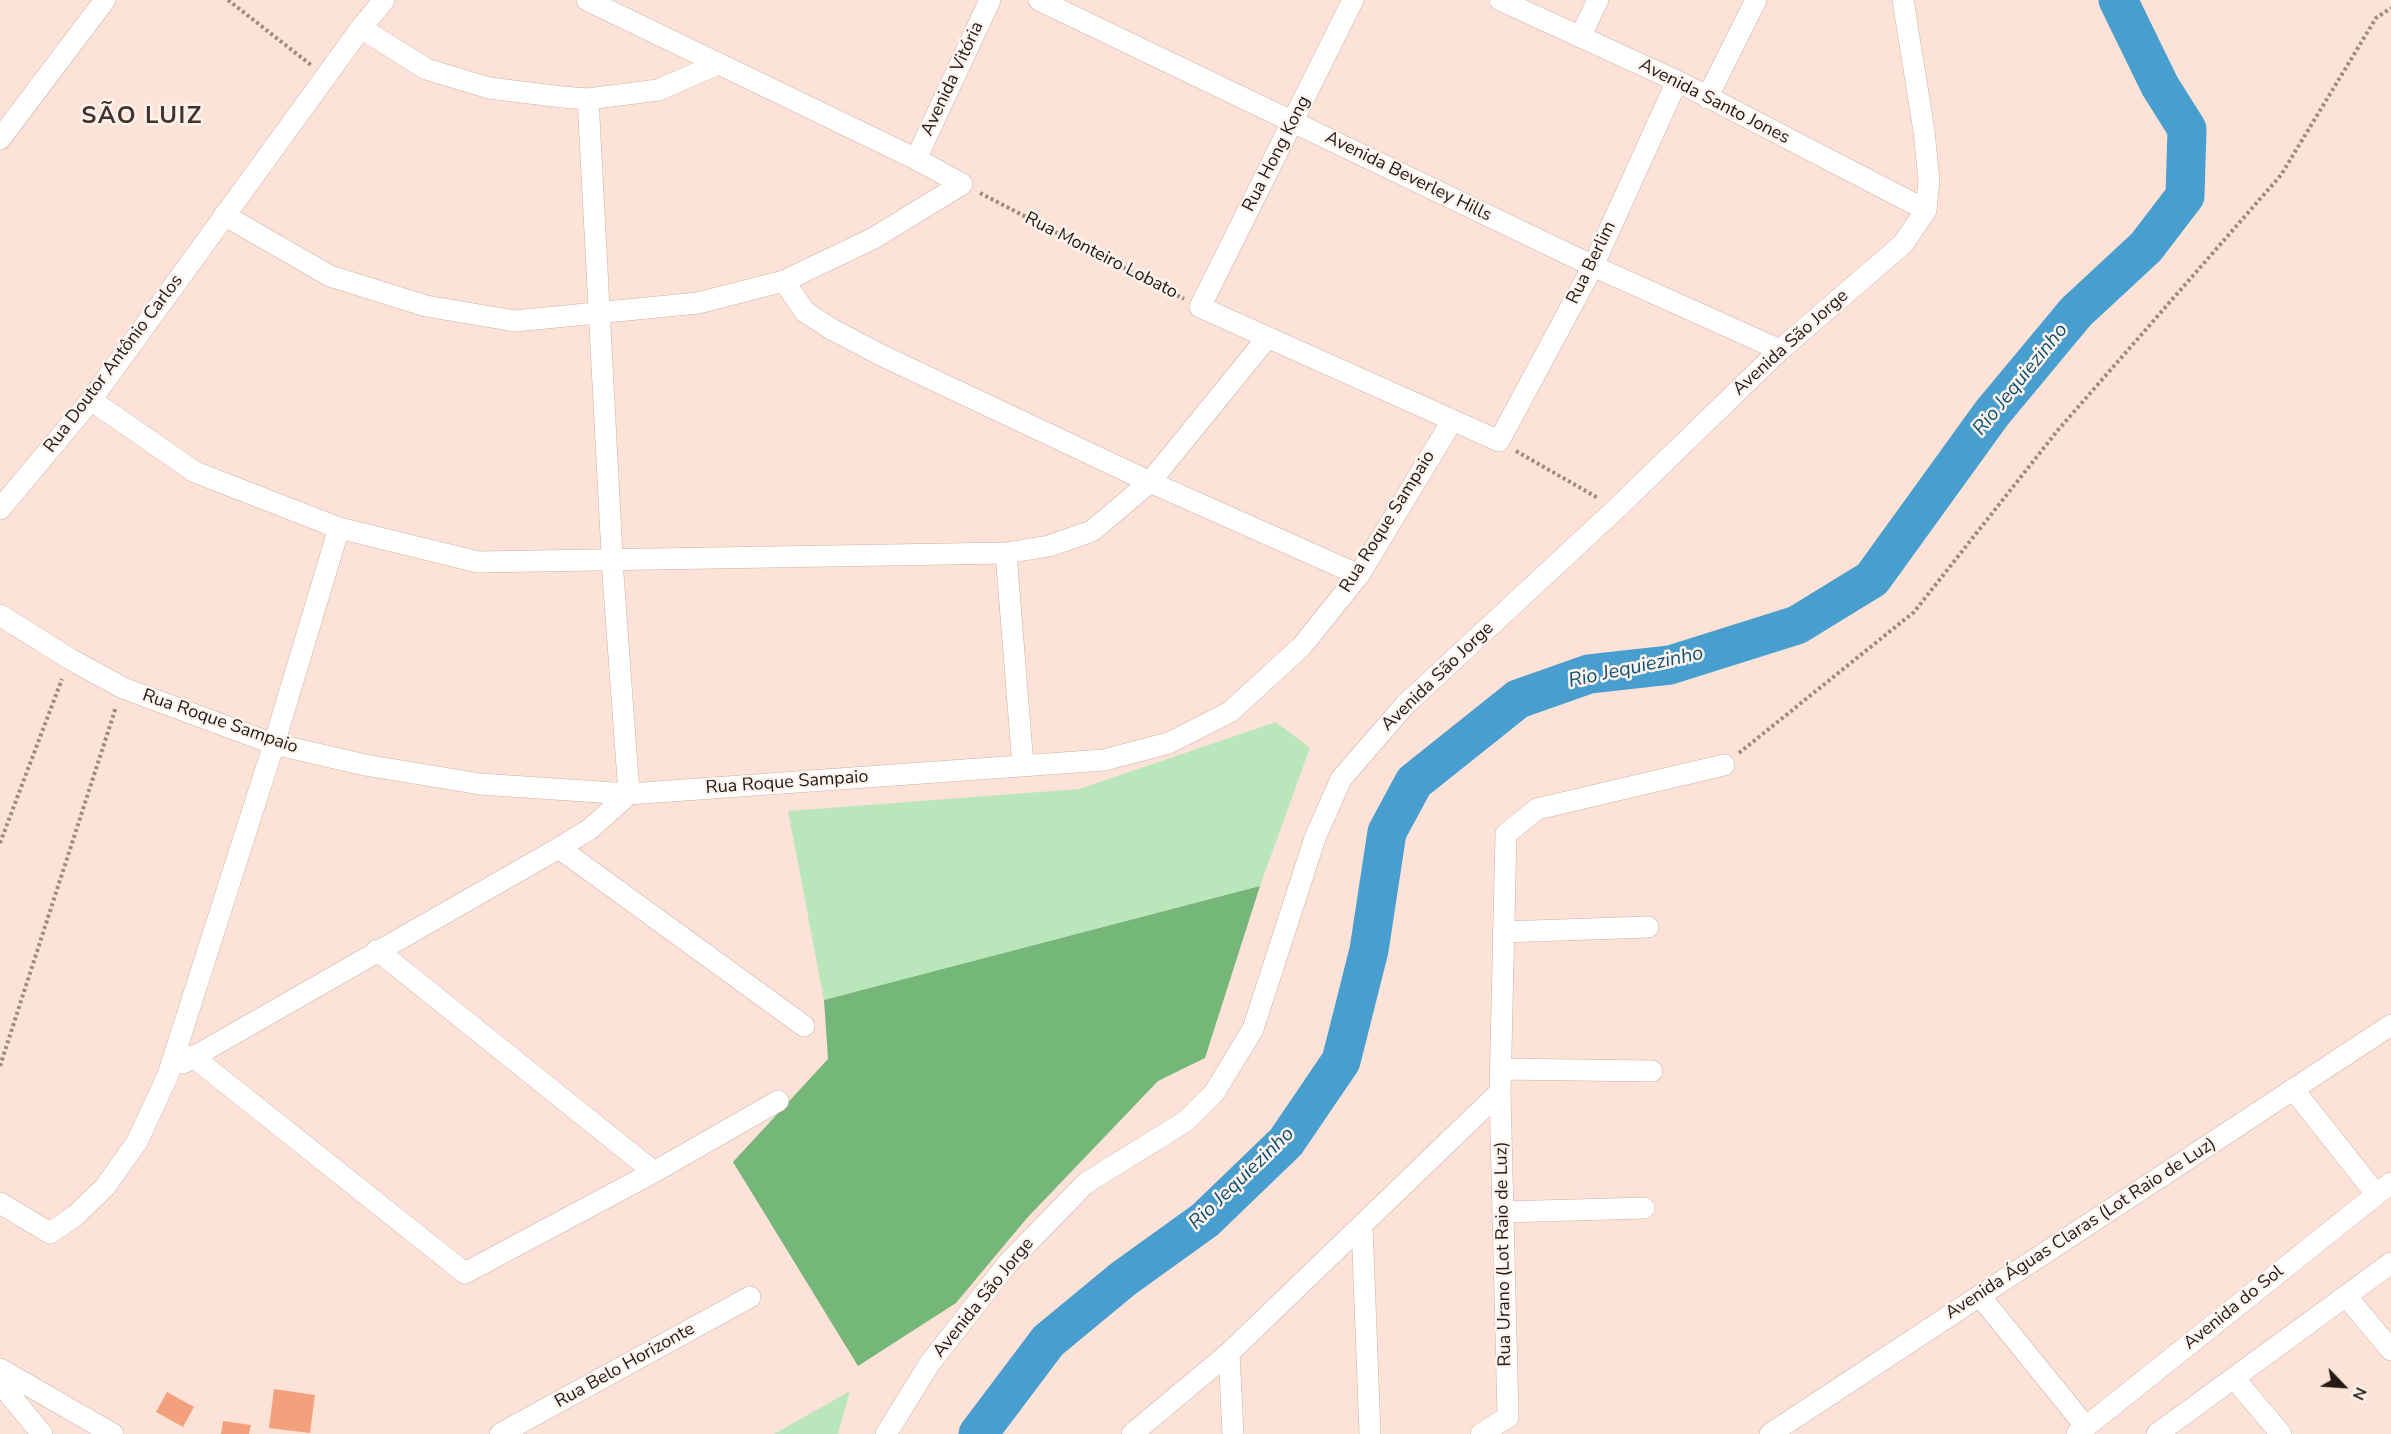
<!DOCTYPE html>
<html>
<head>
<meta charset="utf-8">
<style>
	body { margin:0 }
	#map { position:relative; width:2391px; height:1434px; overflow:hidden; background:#fde3d7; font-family:"Nunito Sans",sans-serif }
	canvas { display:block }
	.north { position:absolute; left:2313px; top:1356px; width:60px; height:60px; -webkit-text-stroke:4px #fef4ef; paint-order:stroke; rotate:115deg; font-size:16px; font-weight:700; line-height:24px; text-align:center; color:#231a16 }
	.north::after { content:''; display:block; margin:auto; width:21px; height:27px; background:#231a16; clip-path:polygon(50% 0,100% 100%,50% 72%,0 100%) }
</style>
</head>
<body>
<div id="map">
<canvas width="2391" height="1434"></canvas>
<div class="north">N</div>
</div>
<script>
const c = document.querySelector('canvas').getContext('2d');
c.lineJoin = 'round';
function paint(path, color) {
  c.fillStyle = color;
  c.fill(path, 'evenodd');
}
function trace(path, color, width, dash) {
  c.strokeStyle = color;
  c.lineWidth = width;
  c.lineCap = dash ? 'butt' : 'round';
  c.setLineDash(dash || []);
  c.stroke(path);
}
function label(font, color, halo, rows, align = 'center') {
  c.font = font + ' "Nunito Sans",sans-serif';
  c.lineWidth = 5;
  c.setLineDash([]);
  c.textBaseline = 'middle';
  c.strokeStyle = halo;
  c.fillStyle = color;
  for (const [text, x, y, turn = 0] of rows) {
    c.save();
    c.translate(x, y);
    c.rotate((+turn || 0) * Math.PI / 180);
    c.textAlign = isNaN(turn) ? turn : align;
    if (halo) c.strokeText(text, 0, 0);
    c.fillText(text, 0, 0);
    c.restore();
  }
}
paint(new Path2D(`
	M1276 722 1310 748 1260 886 824 1000 788 811 1079 789Z
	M850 1391 838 1434H774Z`), '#b9e7bb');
paint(new Path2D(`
	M1260 886 1205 1058 1158 1081 1027 1218 956 1303 858 1366 733 1162 828 1059 824 1000Z`), '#75b679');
trace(new Path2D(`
	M978 1434 1048 1341 1123 1279 1205 1220 1286 1142 1341 1061 1369 950 1387 832 1414 782 1518 699 1589 674 1670 665 1797 625 1872 579 1992 413 2076 312 2146 247 2185 196 2187 129 2160 86 2118 0`), '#499ed0', 39);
paint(new Path2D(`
	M274 1389 315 1395 310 1433 269 1428Z
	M167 1392 194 1407 183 1427 156 1412Z
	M223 1421 251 1425 249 1434H221Z`), '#f3a17c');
const street = new Path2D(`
	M587 0 916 159 962 184
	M1039 0 1593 266 1780 350
	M1353 0 1200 307 1499 441 1593 266 1677 81
	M1500 0 1677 81 1926 210
	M361 28 426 69 489 88 562 97 588 99 658 90 718 64
	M1580 37 1598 0
	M1707 98 1756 0
	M588 99 613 574 629 794
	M0 139 105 0
	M916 159 990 0
	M224 215 330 276 426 306 515 321 698 303 784 281 874 238 962 184
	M784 281 805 312 833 330 885 357 1150 482 1359 575
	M91 400 195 472 339 528 478 562 1006 553 1049 546 1092 531 1150 482 1267 338
	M0 509 91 400 361 28 384 0
	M1006 553 1023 766
	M0 615 70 659 123 688 274 744 365 765 480 784 629 794 1104 760 1169 743 1230 712 1302 646 1359 575 1452 421
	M559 848 804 1026
	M1503 932 1648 927
	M377 950 654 1172
	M192 1056 465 1273 654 1172 778 1101
	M183 1063 559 848 590 829 629 794
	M1501 1069 1652 1071
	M2293 1089 2376 1194
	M0 1203 50 1233 75 1216 105 1187 137 1142 168 1075 274 744 339 528
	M1503 1212 1644 1208
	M1362 1225 1370 1434
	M1980 1296 2086 1427
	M2346 1296 2391 1350
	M1229 1353 1233 1434
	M0 1369 113 1434
	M2234 1378 2281 1434
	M0 1383 42 1434
	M500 1434 750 1297
	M886 1434 930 1363 1009 1262 1086 1183 1186 1121 1214 1093 1253 1029 1315 838 1341 779 1405 705 1616 509 1780 350 1903 244 1926 210 1929 180 1924 131 1903 0
	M1132 1434 1229 1353 1500 1092 1506 834 1537 809 1724 765
	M1481 1434 1508 1417 1500 1092
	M1770 1434 2391 1025
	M2077 1434 2391 1183
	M2157 1434 2391 1263`);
trace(street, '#cab1a6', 22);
trace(new Path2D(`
	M228 0 311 65
	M980 193 1184 299
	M1516 451 1598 498
	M1739 753 1914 612 2058 430 2281 175 2376 18 2391 8
	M0 843 62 679
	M0 1066 116 707`), '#9d8b82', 4, [3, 3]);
trace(street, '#fff', 21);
label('18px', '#231a16', '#fef4ef', [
	["Avenida Vitória",953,79,-65],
	["Avenida Santo Jones",1714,102,27],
	["Rua Hong Kong",1277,154,-63],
	["Avenida Beverley Hills",1408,177,26],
	["Rua Monteiro Lobato",1101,256,27],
	["Rua Berlim",1592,263,-64],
	["Avenida São Jorge",1791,343,-42],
	["Rua Doutor Antônio Carlos",114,364,-53],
	["Rua Roque Sampaio",1388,522,-58],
	["Avenida São Jorge",1438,677,-44],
	["Rua Roque Sampaio",220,722,19],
	["Rua Roque Sampaio",787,783,-4],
	["Avenida Águas Claras (Lot Raio de Luz)",2081,1229,-33],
	["Rua Urano (Lot Raio de Luz)",1504,1254,-91],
	["Avenida São Jorge",984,1298,-51],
	["Avenida do Sol",2234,1308,-39],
	["Rua Belo Horizonte",625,1366,-29]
]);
label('italic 20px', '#0f5173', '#fef4ef', [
	["Rio Jequiezinho",2021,380,-51],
	["Rio Jequiezinho",1636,668,-12],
	["Rio Jequiezinho",1242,1179,-44]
]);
c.letterSpacing = '1.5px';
label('bold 24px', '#463229', '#fef4ef', [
	["SÃO LUIZ",142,117]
]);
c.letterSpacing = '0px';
</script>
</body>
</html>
